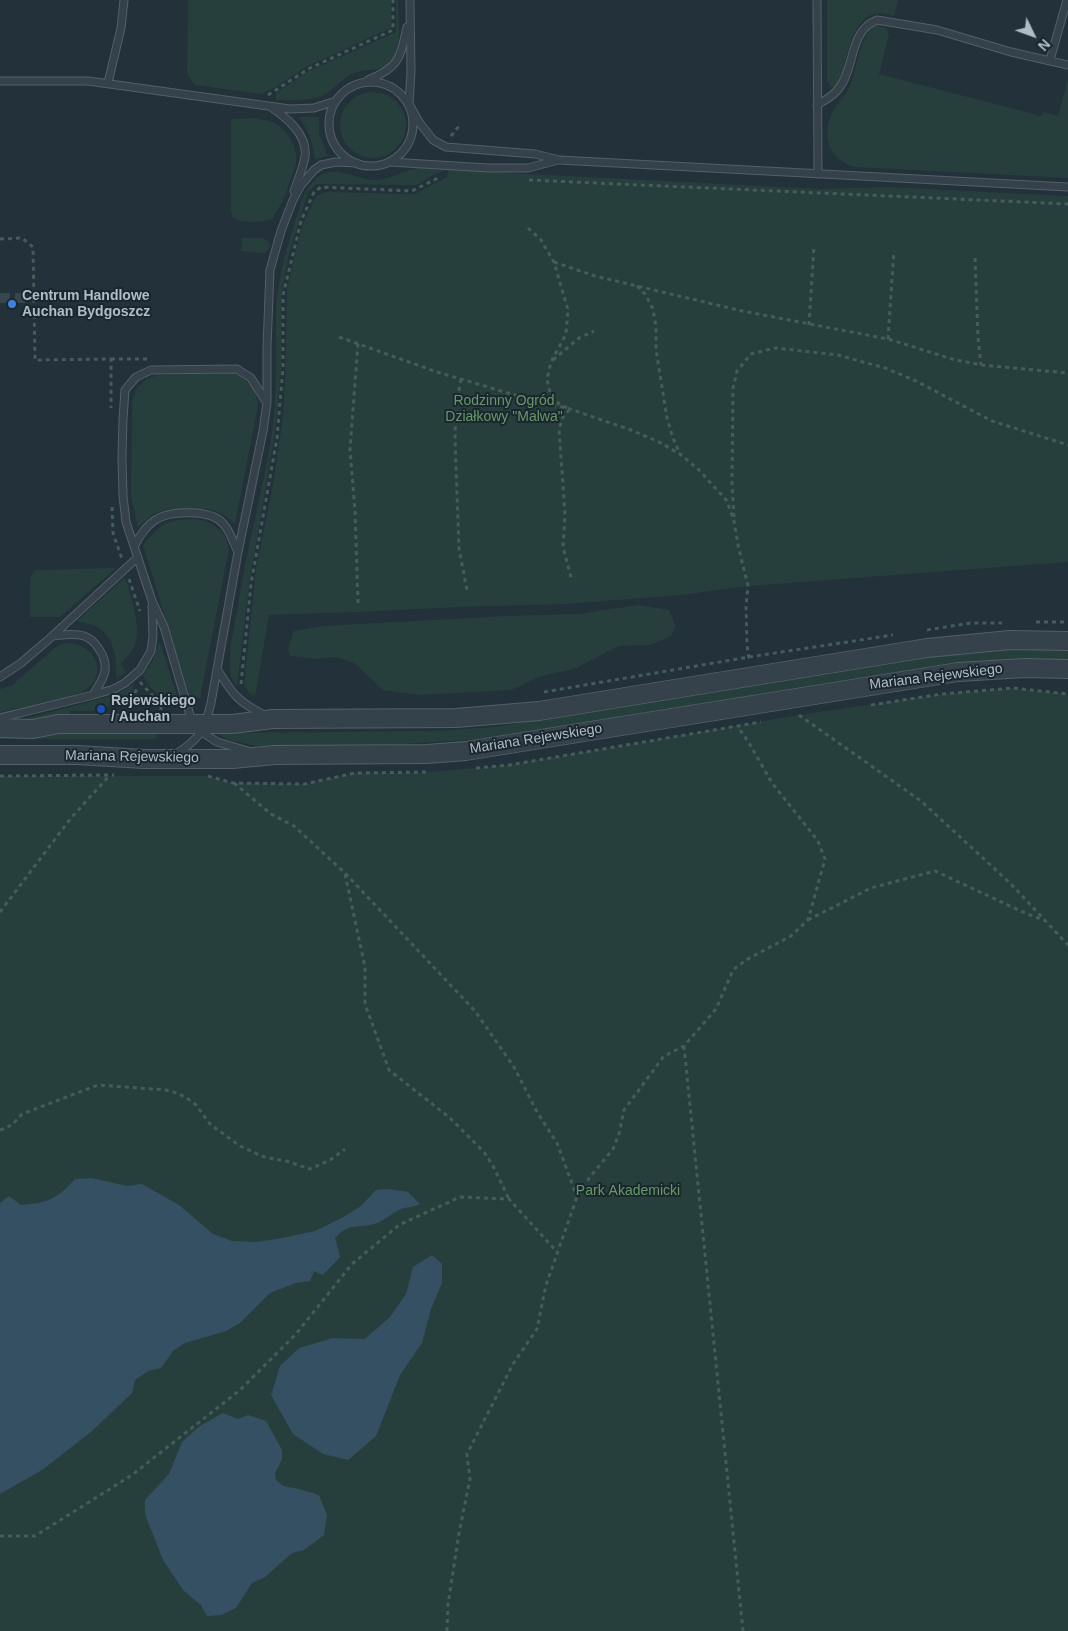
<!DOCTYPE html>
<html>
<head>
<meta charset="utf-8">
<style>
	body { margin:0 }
	#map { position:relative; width:1068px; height:1631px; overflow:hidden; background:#22313a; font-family:Arial,sans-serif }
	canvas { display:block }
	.north { position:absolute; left:1008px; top:10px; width:50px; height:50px; -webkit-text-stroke:4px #1b272f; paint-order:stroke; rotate:132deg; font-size:14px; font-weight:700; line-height:20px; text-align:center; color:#b0bdc7 }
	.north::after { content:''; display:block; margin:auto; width:18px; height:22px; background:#b0bdc7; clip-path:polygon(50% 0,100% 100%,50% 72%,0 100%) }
</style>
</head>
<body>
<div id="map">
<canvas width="1068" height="1631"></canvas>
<div class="north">N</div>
</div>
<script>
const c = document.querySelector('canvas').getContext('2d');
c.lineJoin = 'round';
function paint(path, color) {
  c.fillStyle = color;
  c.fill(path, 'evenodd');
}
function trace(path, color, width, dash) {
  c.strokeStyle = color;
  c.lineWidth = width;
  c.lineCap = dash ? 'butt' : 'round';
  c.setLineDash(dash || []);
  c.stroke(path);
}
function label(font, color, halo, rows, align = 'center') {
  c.font = font + ' Arial,sans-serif';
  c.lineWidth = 4;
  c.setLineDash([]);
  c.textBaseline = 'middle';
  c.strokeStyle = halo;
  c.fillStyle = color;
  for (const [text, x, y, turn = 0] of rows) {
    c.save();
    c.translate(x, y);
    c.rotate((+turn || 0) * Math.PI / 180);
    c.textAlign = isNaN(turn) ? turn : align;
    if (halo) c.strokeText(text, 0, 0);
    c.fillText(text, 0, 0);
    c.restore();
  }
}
paint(new Path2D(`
	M188 0H391V28L306 67 276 87 261 94 195 85 187 74Z
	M396 0H398C398 15 402 45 395 58 386 73 368 68 354 73 340 79 332 93 319 97 305 101 290 100 276 100V93L309 71 396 32Z
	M827 0H898L894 16C887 14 881 12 874 14 851 20 846 62 840 82L834 88 831 87 827 82Z
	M876 25 886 28 889 35 879 74 1041 116 1043 112 1058 116 1068 79V178L856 167C828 161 820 134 834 110 838 102 846 96 849 88 857 70 859 36 876 25Z
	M340 125a33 33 0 1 1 66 0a33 33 0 1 1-66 0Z
	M299 117H319V134L328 156 315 159C313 142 308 131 299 117Z
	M257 118C261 119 267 120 272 122 286 127 299 148 296 163 295 169 292 175 290 181 286 195 280 208 271 220 258 222 246 224 233 218L231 211V119Z
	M418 168 442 170V172C429 174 427 181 415 185L316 184 308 192 288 258 281 296V371L275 433 249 585 237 687C232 681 230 675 230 666 229 648 234 628 237 610 246 553 261 496 271 439 278 397 275 356 276 314 277 283 285 252 295 222 299 209 302 194 311 184 332 158 354 182 378 180 393 178 404 170 418 168Z
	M448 170 820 189 887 187 1068 196V562L748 586 681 595 565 604 460 607 358 612 269 615 255 697 249 693 244 685 256 568 273 485 283 416 285 378 287 288 297 246 304 221 314 200 318 195 326 192 415 194 447 177Z
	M242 238H262L268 241 270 245 269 249 264 253 241 251Z
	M232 373C248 378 257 390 258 406L235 524 223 514 208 509H168L152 515 138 527 132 501 131 491 132 403 136 389 146 379 159 375Z
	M194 519C212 521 226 530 229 549L200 698H190L143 545C162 523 165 520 194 519Z
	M116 568 60 617H30V578L35 570Z
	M125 577C130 593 142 628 135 645 132 652 126 658 121 664L126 672 116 678C117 660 115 638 97 627 91 624 83 623 77 621Z
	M639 605 669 610 676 626 671 636 651 645 619 646 574 669 541 676 511 690 420 695 383 690 354 663 336 657 317 659 290 656 288 648 294 631 322 626 507 616 578 614Z
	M159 642 160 643 178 698C161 699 150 691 143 675L153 660Z
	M64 643C94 641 111 674 84 691 76 695 66 697 57 699 38 704 19 708 0 712V689L11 686 57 646Z
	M1032 648 1068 649V660L1026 659 950 664 486 739 385 745 257 746 229 740 221 736 219 733 433 731 495 727 947 654 984 649Z
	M133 685C133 710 113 706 95 706L94 711H70V716L42 721 21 720 115 695Z
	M1013 688 1068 694V1631H0V776H206L233 783 304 784 355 773H418L509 765 799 715 942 694Z
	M156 732V739H0V733Z`), '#273f3c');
paint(new Path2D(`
	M92 1178 127 1186 142 1184 179 1205 213 1234 232 1241 256 1242 277 1239 315 1231 342 1218 361 1206 376 1190 389 1189 408 1192 420 1204C414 1207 408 1207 401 1209 392 1213 384 1221 374 1224 356 1229 350 1222 335 1238L340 1257 323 1275 314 1271 310 1281 296 1283 270 1293 240 1323 226 1331 185 1343 173 1351 161 1368 148 1371 135 1380 132 1393 91 1432 42 1470 0 1494V1203L9 1196 21 1205C48 1203 57 1199 75 1179Z
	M432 1255 442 1264V1283L431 1309 422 1343 400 1375 376 1436 348 1460 323 1454 293 1434 271 1395 280 1366 299 1348 333 1338 365 1339 390 1317 406 1294 413 1267Z
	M223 1413 238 1419 248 1415 266 1421 282 1450V1459L275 1473 276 1480 283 1486 299 1489 319 1495 327 1515 324 1535 304 1550 292 1553 265 1577 252 1583 236 1608 221 1615 207 1616 201 1605 183 1590 163 1560 145 1514V1500L169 1474 182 1442 200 1426Z`), '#355062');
trace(new Path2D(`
	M0 298H25`), '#37464f', 10, [10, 5]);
const service = new Path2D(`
	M410 0 411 72 409 104 419 122 433 140 446 147 535 154 559 160 1068 187
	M817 0 818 174
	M1050 60 1067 0
	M368 80C400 67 400 58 407 27
	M0 81H88L290 109 314 108 336 101
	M329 124a42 42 0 1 1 84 0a42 42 0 1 1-84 0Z
	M108 83 121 28 124 0
	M817 105C825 100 834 96 839 88 855 69 849 30 877 20L937 30 1011 52 1068 65
	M271 107C287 118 308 135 305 157 303 168 298 180 294 191
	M390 162 488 168H528L558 160
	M135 545C139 536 148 524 157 519 170 511 201 511 214 517 228 523 232 540 238 552
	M53 636C63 635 74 633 84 636 90 638 96 644 99 649 111 667 104 678 93 695
	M217 669C233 695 238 702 266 716
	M0 677 21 663 48 640 138 557
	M0 718 93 695 114 689 125 683 140 670 151 651 153 636 152 606
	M192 722 164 627 152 601 126 522 123 496 122 458 123 419 125 390 136 377 151 370 237 369 251 378 267 403
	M199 730 217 742 248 751
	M175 755C200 738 204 732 211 703L238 552 263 431 267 403V347L270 270 281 231 293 200 301 185 314 170 321 165 336 162 357 163`);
const tertiary = new Path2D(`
	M0 728 33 729 58 724H232L273 719 456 718 539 711 927 648 1010 640 1068 641
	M0 755H77L144 759H232L275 755 427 754 466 751 958 672 1025 668 1068 669`);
trace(service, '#536068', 9);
trace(tertiary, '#536068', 20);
trace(new Path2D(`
	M268 95 310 68 393 30V0
	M451 136 459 126
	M529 180 1068 204
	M528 228 541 240 554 262 568 310 566 334 551 362 547 379 550 393 559 404 570 409 563 417 559 429 565 515 563 547 572 581
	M0 239 22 238 33 247 35 360 111 359V408
	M975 258 978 338 981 365
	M554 262 595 276 742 311 888 339 952 359 981 365 1068 373
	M637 286 645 294 653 309 656 327V350L667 418 673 438 680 454
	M25 298H34
	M809 325 814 246
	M339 337 437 372 532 400 570 409 631 430 659 442 680 454 699 470 727 501 734 521 738 545 748 586 746 606 747 645 749 659
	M888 339 894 251
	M111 359H148
	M553 360 579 338 594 331
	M461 379 456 407 455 439 459 549 467 590
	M112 507 113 533 122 559
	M734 517 732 484 733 388 737 371 751 354 775 348 838 355 885 368 916 381 992 421 1068 445
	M129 579 140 611
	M358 603 355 511 350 450 358 343
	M1036 622H1068
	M927 630 971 623H1002
	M140 682 161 705
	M241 684 251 584 277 438 283 368V295L301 221 314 192 321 187 412 191 440 177
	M544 692 749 657 893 635
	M871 705 942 694 1013 688 1068 694
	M129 708 137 688
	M161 710V705L175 703
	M799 715 921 801 1010 883 1068 945
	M476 768 509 765 761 722
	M0 776 114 775
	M208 776 233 783 304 784 355 773 430 772
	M234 783 271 814 294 826 345 873 475 1011 514 1067 537 1112 557 1143 577 1197
	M345 874 365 967V1004L389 1070 450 1118 484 1152 493 1166 509 1199
	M0 912 71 818 110 775
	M808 920 871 888 935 871 1025 913 1046 921
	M684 1046 743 1631
	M0 1130C11 1127 15 1122 22 1114L98 1085 166 1090 177 1093 187 1098 196 1105 210 1124 240 1146 264 1157 286 1161 310 1169 330 1160 345 1149
	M0 1536H35L132 1475 240 1390 296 1334 352 1264 399 1225 460 1197 509 1199 557 1252
	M447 1631 448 1604 459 1533 470 1479 467 1454 513 1364 537 1329 546 1285 577 1197 590 1177 613 1149 619 1134 624 1110 664 1056 684 1046 716 1009 733 970 746 960 791 936 808 920 825 859 818 841 772 783 749 743 738 727`), '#455c5a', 3, [4, 4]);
trace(service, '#35424b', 7);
trace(tertiary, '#35424b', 18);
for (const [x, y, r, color] of [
	[12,304,5,"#3f7fe0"],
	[101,709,5,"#1a4fb4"]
]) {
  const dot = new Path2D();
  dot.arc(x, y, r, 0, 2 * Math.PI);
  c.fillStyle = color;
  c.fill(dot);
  trace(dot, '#1b272f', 2);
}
label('bold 14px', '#b0bdc7', '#1b272f', [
	["Centrum Handlowe",22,296],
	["Auchan Bydgoszcz",22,312],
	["Rejewskiego",111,701],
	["/ Auchan",111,717]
], 'left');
label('14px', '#679869', '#1b272f', [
	["Rodzinny Ogród",504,401],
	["Działkowy \"Malwa\"",504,417],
	["Park Akademicki",628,1191]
]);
label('14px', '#b0bdc7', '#1b272f', [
	["Mariana Rejewskiego",936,677,-7],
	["Mariana Rejewskiego",536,739,-9],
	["Mariana Rejewskiego",132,757,1]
]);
</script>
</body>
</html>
